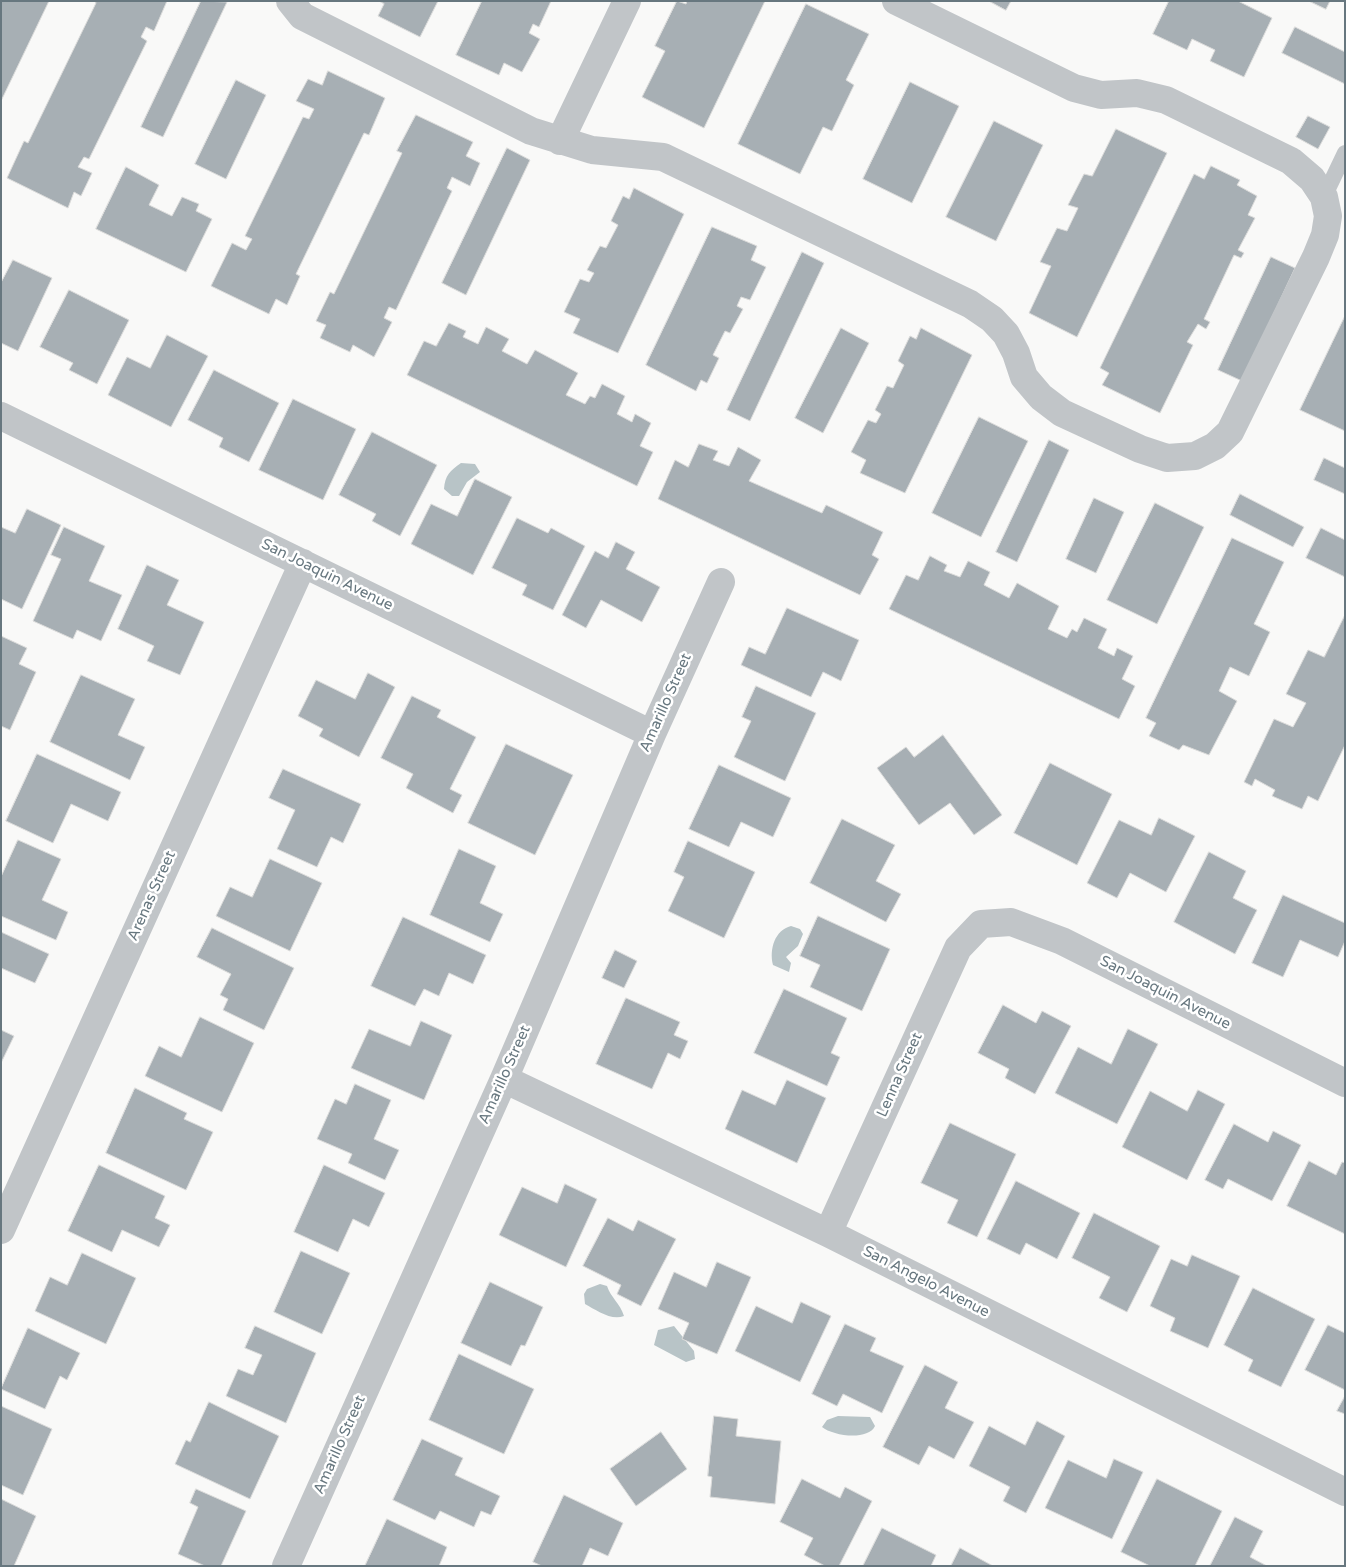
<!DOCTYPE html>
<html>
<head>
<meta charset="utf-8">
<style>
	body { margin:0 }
	#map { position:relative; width:1346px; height:1567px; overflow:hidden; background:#f9f9f8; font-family:"Varela Round",sans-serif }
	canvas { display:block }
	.frame { position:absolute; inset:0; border:2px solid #67777f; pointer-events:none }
</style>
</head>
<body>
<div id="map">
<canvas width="1346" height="1567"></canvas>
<div class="frame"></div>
</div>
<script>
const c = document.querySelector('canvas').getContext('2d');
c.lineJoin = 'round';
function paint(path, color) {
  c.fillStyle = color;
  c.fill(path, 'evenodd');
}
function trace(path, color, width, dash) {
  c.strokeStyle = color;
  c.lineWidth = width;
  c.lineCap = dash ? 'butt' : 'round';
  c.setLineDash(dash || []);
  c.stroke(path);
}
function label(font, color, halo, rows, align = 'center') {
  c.font = font + ' "Varela Round",sans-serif';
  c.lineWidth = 5;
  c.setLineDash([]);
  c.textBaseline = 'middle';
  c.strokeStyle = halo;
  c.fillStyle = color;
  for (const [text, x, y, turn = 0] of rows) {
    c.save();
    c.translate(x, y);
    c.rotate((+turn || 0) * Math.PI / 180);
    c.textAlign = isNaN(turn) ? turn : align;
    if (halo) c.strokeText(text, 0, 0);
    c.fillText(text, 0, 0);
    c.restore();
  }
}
paint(new Path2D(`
	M461 463 475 464 480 472 467 482 459 496H452L444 489C445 475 450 471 461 463Z
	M791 926 800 929 803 934 798 946 786 957 791 963 789 972 773 965C769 949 775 930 791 926Z
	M600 1284 607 1286C611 1298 620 1303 624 1316 611 1321 596 1310 585 1304L584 1294 587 1289Z
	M674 1326 694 1351 695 1359 686 1362 654 1345 658 1330Z
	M838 1416 870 1417 875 1426C868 1441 833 1436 822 1427L827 1420Z`), '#b8c4c7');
const building = new Path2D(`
	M1 1H49L1 101Z
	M94 1H167L154 31 146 27 141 37 147 41 89 159 84 157 78 167 92 173 81 196 74 192 68 208 7 178 24 141 28 143 96 3Z
	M201 1 227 2 163 137 141 127Z
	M379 1H438L420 37 378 16 384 4Z
	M482 1H551L539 27 533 24 529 33 540 39 522 72 504 63 499 75 456 55Z
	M677 1 686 4 687 1H765L704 128 642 97 665 51 655 46Z
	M989 1H1011L1006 10Z
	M1169 1H1238L1272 18 1244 77 1210 61 1215 50 1192 39 1187 50 1153 34Z
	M1309 1H1330L1326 9Z
	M806 4 869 34 846 80 854 85 832 131 823 127 800 174 738 144Z
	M1295 27 1345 52V84L1282 53Z
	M328 71 385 98 369 135 364 133 296 274 300 276 287 305 276 299 269 314 211 286 232 243 246 250 252 239 245 236 303 117 309 119 314 109 296 101 308 79 322 85Z
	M236 80 266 95 226 179 195 164Z
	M910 82 959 106 912 203 863 179Z
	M416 115 473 142 466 156 480 163 470 186 452 177 447 188 452 191 396 310 389 307 384 318 392 322 374 357 353 345 350 352 320 338 326 325 316 321 330 292 334 294 402 153 397 151Z
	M1308 116 1330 127 1318 149 1296 137Z
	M994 121 1043 145 996 241 946 217Z
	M1116 129 1167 153 1077 337 1029 313 1051 266 1040 262 1057 228 1067 231 1078 208 1068 205 1084 174 1092 176Z
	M507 148 530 160 466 295 442 283Z
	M1211 166 1240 180 1237 185 1257 196 1248 215 1255 218 1238 250 1244 253 1241 258 1234 255 1204 319 1210 322 1206 329 1198 324 1187 342 1193 345 1160 413 1102 385 1109 373 1100 368 1194 174 1204 179Z
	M126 167 159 185 149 205 172 216 182 197 199 204 196 211 212 219 186 272 96 229Z
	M634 188 684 214 618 353 573 333 580 319 564 312 580 279 589 282 594 273 587 270 600 246 606 248 618 225 611 221 623 196 629 199Z
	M712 227 757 246 751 260 766 267 750 300 741 297 737 306 743 309 730 333 725 331 713 355 719 358 707 383 701 380 696 391 646 365Z
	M802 252 824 263 750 421 727 410Z
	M1271 257 1295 268 1242 381 1218 370Z
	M13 260 52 278 18 351 1 343V283Z
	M69 290 129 320 97 384 69 370 73 363 40 347Z
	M1345 316V431L1300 410Z
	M449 323 466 331 463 337 478 344 486 327 509 339 502 351 527 364 535 350 578 373 566 395 585 404 590 396 595 398 602 384 625 396 617 414 632 422 635 414 651 423 640 446 653 452 637 486 407 375 424 341 436 346Z
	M841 328 869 343 823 433 795 418Z
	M921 328 972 355 905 493 860 473 866 460 851 452 868 420 876 423 881 414 875 410 887 386 893 388 904 365 898 361 910 336 916 339Z
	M167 335 208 356 171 427 108 395 127 357 150 368Z
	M214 370 279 403 249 462 219 447 223 438 188 420Z
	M293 399 356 429 323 500 259 470Z
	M979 417 1028 441 981 537 932 513Z
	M372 432 437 465 400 536 372 521 376 514 339 495Z
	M1049 440 1069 450 1017 562 996 552Z
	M699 444 718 451 713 460 729 466 738 447 761 460 749 481 822 513 826 505 883 532 872 555 879 559 860 595 658 499 675 460 688 467Z
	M1324 458 1345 468V494L1314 480Z
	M475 479 512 497 473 575 411 544 431 504 457 516Z
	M1240 494 1304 527 1293 547 1230 515Z
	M1094 498 1124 512 1096 573 1066 559Z
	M1155 503 1204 527 1157 624 1107 600Z
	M27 509 61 525 22 609 1 599V527L15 533Z
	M517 518 548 533 551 528 585 546 553 610 522 595 527 585 492 568Z
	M64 527 105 546 89 581 122 595 101 641 77 630 73 639 33 621 61 559 51 555Z
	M1321 528 1345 540V577L1306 558Z
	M1232 538 1284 562 1254 624 1270 632 1249 676 1230 667 1219 691 1237 701 1209 755 1183 745 1179 750 1149 736 1156 723 1146 718Z
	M616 542 635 552 626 569 660 587 642 622 601 600 586 628 562 615 595 551 608 558Z
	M930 556 947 565 944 571 960 577 968 561 990 572 984 585 1009 598 1017 583 1059 606 1048 629 1067 638 1072 629 1077 632 1084 618 1107 629 1098 648 1114 656 1117 648 1133 656 1122 679 1135 686 1119 719 889 609 906 575 918 580Z
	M147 565 179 580 167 605 204 622 180 675 147 661 154 646 118 629Z
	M787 608 859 640 841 681 823 672 811 697 741 665 749 647 765 654Z
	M1345 615V745L1318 801 1308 796 1302 809 1272 796 1275 790 1255 779 1252 786 1244 782 1274 719 1293 727 1306 703 1286 694 1308 650 1324 657Z
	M1 636 27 648 19 664 36 672 10 730 1 726Z
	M368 673 395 687 359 757 319 736 323 729 298 716 316 680 355 699Z
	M81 675 135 699 118 735 145 747 130 780 50 742Z
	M756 686 816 713 785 781 734 757 751 721 742 717Z
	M412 696 441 710 437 717 476 737 450 789 462 795 453 813 406 788 413 774 381 758Z
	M943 735 1002 815 974 835 950 803 919 825 877 768 906 747 914 757Z
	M506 744 573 775 535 855 468 823Z
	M37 754 121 792 108 821 71 804 53 843 6 821Z
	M1050 763 1112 794 1077 865 1014 833Z
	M719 765 791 798 773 837 741 822 729 847 689 829Z
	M283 769 361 804 343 843 331 837 317 867 277 849 295 810 269 798Z
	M1159 818 1195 836 1166 892 1130 873 1117 898 1087 883 1119 820 1151 835Z
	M842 819 895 845 876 881 901 894 886 922 810 883Z
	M18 840 61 859 42 900 68 912 56 940 1 916V877Z
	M688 841 755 872 724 938 668 911 684 877 674 872Z
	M459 849 496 866 480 903 503 914 490 942 430 915Z
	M1209 852 1246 871 1233 898 1257 910 1235 954 1174 922Z
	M270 859 322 883 290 951 216 916 230 887 252 897Z
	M1283 895 1345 923V941L1338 957 1300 940 1283 977 1252 963Z
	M818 916 890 949 862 1011 810 987 820 965 800 956Z
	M403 917 486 955 473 984 449 973 439 996 424 989 415 1006 371 986Z
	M212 928 294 968 264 1030 223 1010 228 999 220 995 231 974 197 957Z
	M1 932 49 954 35 983 1 968Z
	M615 950 637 961 624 988 602 978Z
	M784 989 847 1018 831 1053 840 1057 827 1086 754 1053Z
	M626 998 680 1022 674 1035 688 1041 680 1059 668 1053 652 1089 596 1064Z
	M1003 1005 1036 1023 1042 1011 1071 1026 1035 1094 1005 1078 1009 1069 978 1053Z
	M200 1017 254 1043 222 1112 145 1076 159 1046 181 1057Z
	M421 1021 452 1035 424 1100 351 1068 369 1029 410 1046Z
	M1128 1029 1158 1044 1117 1124 1055 1093 1078 1047 1111 1064Z
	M1 1030 14 1036 1 1063Z
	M787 1080 826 1098 797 1163 725 1129 742 1090 775 1105Z
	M355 1084 391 1100 374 1139 399 1150 385 1180 348 1163 352 1154 317 1139 335 1099 346 1104Z
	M135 1088 187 1113 184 1119 213 1132 186 1190 106 1153Z
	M1198 1090 1225 1104 1187 1180 1122 1147 1150 1091 1187 1111Z
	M950 1123 1016 1154 977 1237 947 1223 958 1200 921 1183Z
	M1234 1124 1268 1142 1273 1131 1301 1145 1272 1201 1228 1179 1223 1189 1205 1180Z
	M1309 1161 1336 1175 1342 1162 1345 1163V1234L1287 1206Z
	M99 1165 165 1196 155 1218 170 1225 159 1247 122 1230 112 1252 68 1231Z
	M324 1165 385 1193 369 1227 353 1219 338 1252 294 1232Z
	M1016 1181 1080 1213 1057 1259 1026 1243 1020 1255 987 1239Z
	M565 1184 597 1199 566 1267 499 1235 522 1187 557 1203Z
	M1094 1213 1160 1246 1127 1312 1099 1298 1110 1277 1072 1258Z
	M608 1218 633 1231 638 1220 676 1239 641 1306 617 1294 621 1285 583 1266Z
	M301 1251 350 1273 322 1334 274 1312Z
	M82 1253 136 1278 106 1344 35 1311 50 1277 67 1285Z
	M1192 1255 1240 1276 1208 1348 1170 1331 1175 1318 1150 1306 1171 1259 1187 1266Z
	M717 1262 751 1277 717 1354 682 1339 689 1323 658 1309 674 1272 706 1287Z
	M490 1282 543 1307 525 1346 521 1345 511 1366 461 1343Z
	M1253 1288 1315 1319 1281 1387 1248 1371 1253 1360 1224 1345Z
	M801 1302 831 1316 800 1382 735 1351 756 1306 792 1323Z
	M845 1324 876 1338 870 1351 904 1366 882 1413 843 1394 837 1406 812 1394Z
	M1328 1325 1345 1333V1390L1305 1370Z
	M255 1326 316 1353 286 1423 226 1396 238 1369 253 1375 262 1355 245 1348Z
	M28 1328 80 1353 67 1380 60 1376 45 1409 1 1389Z
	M459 1354 534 1389 504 1454 429 1420Z
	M925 1365 958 1382 945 1408 974 1422 954 1459 929 1446 919 1465 883 1447Z
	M1345 1396V1414L1337 1411Z
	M209 1402 279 1436 250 1499 175 1464 186 1440 190 1442Z
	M1 1406 52 1429 23 1495 1 1485Z
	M714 1416 738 1419 736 1436 781 1441 775 1504 710 1497 712 1477 708 1476Z
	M1037 1421 1065 1436 1026 1513 1003 1501 1010 1487 969 1466 989 1426 1025 1445Z
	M661 1432 687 1469 636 1506 610 1469Z
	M422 1439 463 1458 455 1475 500 1496 491 1515 481 1511 474 1527 440 1511 435 1520 393 1500Z
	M1114 1459 1143 1472 1112 1539 1045 1508 1068 1460 1106 1478Z
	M802 1479 840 1498 845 1487 872 1501 839 1566H825L804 1555 813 1538 780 1522Z
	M1157 1479 1222 1511 1195 1566H1150L1121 1552Z
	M196 1489 246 1511 221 1566H205L178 1554 198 1507 190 1503Z
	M564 1495 623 1523 608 1556 590 1548 582 1566H542L533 1562Z
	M1 1499 36 1516 14 1566H1Z
	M1235 1517 1263 1531 1250 1557 1267 1566H1210Z
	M387 1519 447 1547 439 1566H365Z
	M882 1528 936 1555 931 1566H863Z
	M960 1548 993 1566H951Z`);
paint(building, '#a7afb4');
trace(building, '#dbdbda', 1);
trace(new Path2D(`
	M1324 197 1345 153`), '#c1c5c8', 16);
trace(new Path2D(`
	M290 1 302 16 531 131 592 150 663 157 970 304 992 319 1006 334 1016 353 1024 377 1041 397 1062 413 1140 449 1167 458 1195 456 1215 446 1230 432 1316 257 1325 235 1328 216 1324 197 1312 179 1291 161 1166 100 1137 93 1101 95 1074 88 896 1
	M560 141 627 1
	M1 416 652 734
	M504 1079 828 1233 1345 1492
	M1 1230 303 563
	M828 1233 958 948 981 924 1011 922 1062 941 1345 1083
	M286 1566 504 1079 652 734 721 582`), '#c1c5c8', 28);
label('15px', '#67777f', '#fff', [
	["San Joaquin Avenue",327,575,26],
	["Amarillo Street",666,703,-66],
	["Arenas Street",152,896,-66],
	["San Joaquin Avenue",1165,993,27],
	["Amarillo Street",505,1075,-66],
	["Lenna Street",900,1075,-66],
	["San Angelo Avenue",926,1282,27],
	["Amarillo Street",340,1445,-66]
]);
</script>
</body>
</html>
